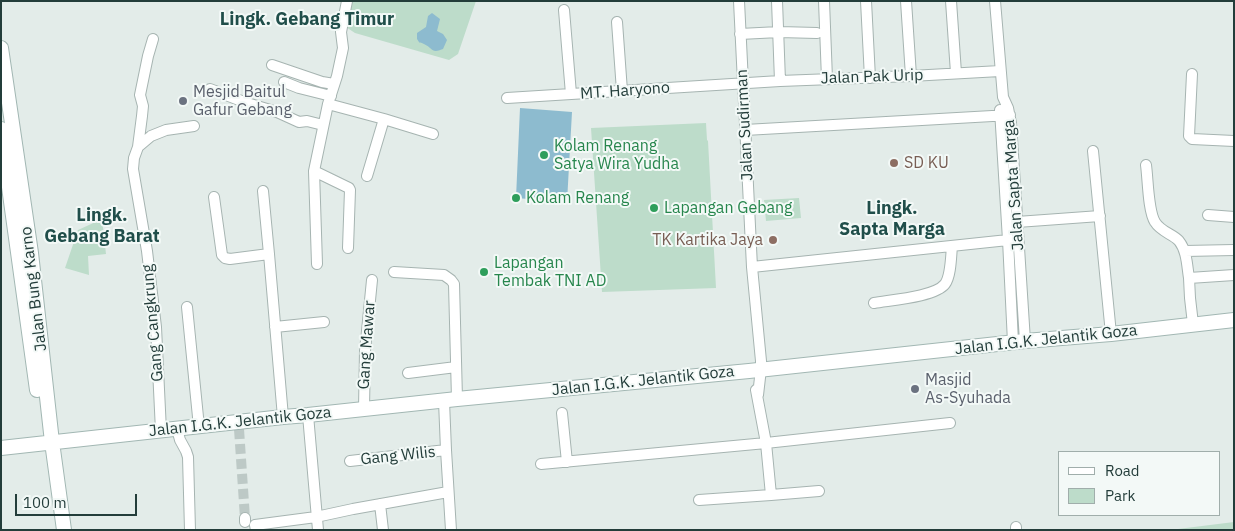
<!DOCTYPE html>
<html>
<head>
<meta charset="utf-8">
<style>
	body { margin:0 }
	#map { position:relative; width:1235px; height:531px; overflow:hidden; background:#e3ece9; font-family:"IBM Plex Sans",sans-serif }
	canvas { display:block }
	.frame { position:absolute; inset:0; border:2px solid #233d3a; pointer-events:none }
	.legend { position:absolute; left:1058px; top:451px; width:162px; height:65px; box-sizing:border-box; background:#f3f9f7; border:1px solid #a0aeab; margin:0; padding:6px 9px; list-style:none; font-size:15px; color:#233d3a }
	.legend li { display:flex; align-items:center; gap:10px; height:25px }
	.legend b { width:25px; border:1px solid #a0aeab }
	.scale { position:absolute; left:15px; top:494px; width:122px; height:22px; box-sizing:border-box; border:2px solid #233d3a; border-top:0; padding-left:6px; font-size:15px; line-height:18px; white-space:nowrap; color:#233d3a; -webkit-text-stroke:4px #f3f9f7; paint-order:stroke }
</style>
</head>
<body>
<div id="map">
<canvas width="1235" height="531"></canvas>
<div class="frame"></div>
<ul class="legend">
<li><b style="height:6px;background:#fff"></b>Road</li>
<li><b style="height:14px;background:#bddcca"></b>Park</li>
</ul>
<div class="scale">100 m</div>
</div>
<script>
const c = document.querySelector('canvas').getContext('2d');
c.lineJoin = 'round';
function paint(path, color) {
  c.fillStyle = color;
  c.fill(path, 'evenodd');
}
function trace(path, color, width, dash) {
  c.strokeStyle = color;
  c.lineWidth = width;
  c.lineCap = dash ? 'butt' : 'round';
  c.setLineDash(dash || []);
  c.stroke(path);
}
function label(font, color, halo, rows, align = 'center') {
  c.font = font + ' "IBM Plex Sans",sans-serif';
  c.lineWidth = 4;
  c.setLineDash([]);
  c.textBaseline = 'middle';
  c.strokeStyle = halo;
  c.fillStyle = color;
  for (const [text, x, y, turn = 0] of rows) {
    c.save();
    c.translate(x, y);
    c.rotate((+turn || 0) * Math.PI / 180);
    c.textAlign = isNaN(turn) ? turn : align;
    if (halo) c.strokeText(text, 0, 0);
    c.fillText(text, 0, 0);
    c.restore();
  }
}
paint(new Path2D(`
	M352 1H476L458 54 449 60 355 33 346 27Z
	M706 123 707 140 708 141 716 288 602 292 591 128Z
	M799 198 801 218 766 221 764 200Z
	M102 219 106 254 88 256 89 275 65 268 78 230Z
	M1234 522V530H1170Z`), '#bddcca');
paint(new Path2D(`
	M432 13 440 19 437 31 443 34 447 40 443 49C431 54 433 48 424 44 416 40 422 46 417 39V33L426 27 428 16Z
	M520 108 572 112 567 202 516 198Z`), '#8dbbcf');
trace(new Path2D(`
	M239 429 245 518`), '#bdc9c6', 10, [10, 5]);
const street = new Path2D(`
	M347 1 341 32 343 48 337 76 328 104 314 171 349 188 350 190 348 248
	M739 1 752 267 761 361V369L758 395
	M777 1 780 81
	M824 1 827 79
	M866 1 870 78
	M906 1 911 76
	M951 1 956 73
	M995 1 1003 97 1008 108 1011 123 1025 341
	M564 10 571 94
	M617 22 622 91
	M740 34 779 32 817 33
	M153 39 148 56 140 95 143 106 142 116 138 147 134 158 133 169 147 251 156 327 161 431
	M272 65 322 82 334 84
	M1192 74 1189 136 1192 139 1234 141
	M284 82 299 88 331 96
	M210 89 247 103 277 112 299 122 307 121 323 125
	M507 98 780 81 911 76 1000 71
	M328 104 384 119 433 134
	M1000 110 1008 240 1013 342
	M745 130 1010 115
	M138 147 151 136 166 130 194 126
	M1093 151 1111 334
	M1146 165C1148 179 1148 211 1155 222 1161 232 1173 234 1179 241 1187 251 1187 266 1189 278
	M314 171 317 264
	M367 176 384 119
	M263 191 269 254 283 417
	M214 197 222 255 225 258 230 259 269 254
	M1208 215 1234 217
	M1017 222 1100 216
	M1185 251 1234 250
	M752 267 1008 240
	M394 272 444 275 451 280 454 284 457 399
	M874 303C890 300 935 297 945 284 951 276 951 256 952 246
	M187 307 199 427
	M1193 324 1190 298 1189 278 1234 275
	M275 327 324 322
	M408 373 456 367
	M756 390 766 443 771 495
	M444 401 446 450 451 530
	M364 409 365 351 372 280
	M562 413 567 462
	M308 415 318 530
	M177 429 180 440 186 451 188 457 190 530
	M350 461 446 450
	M541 464 766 443 950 423
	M699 500 771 495 819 491
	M380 504 383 530
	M245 518V522
	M1016 527V530
	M256 530 255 525 316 517 353 509 448 492`);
const secondary = new Path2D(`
	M1 48 31 253 52 442 64 530
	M1 129 37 390
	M1 448 283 417 308 415 457 399 749 371 1025 341 1111 334 1234 320`);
trace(street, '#a6b4b1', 12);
trace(secondary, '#a2b7b3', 16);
trace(street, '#fff', 10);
trace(secondary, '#fff', 14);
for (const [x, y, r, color] of [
	[183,101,5,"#6b7280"],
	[544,155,5,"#2e9e5b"],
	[894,163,5,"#8d6e63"],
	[516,198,5,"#2e9e5b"],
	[654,208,5,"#2e9e5b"],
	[773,240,5,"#8d6e63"],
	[484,272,5,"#2e9e5b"],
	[915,389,5,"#6b7280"]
]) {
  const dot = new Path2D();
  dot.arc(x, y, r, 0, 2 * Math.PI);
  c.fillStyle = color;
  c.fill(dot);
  trace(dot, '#f3f9f7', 2);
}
label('16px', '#233d3a', '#f3f9f7', [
	["Jalan Pak Urip",872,77,-2],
	["MT. Haryono",625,91,-4],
	["Jalan Sudirman",745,125,-93],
	["Jalan Sapta Marga",1014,185,-94],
	["Jalan Bung Karno",34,289,-97],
	["Gang Cangkrung",153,323,-95],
	["Jalan I.G.K. Jelantik Goza",1046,340,-6],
	["Gang Mawar",367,345,-86],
	["Jalan I.G.K. Jelantik Goza",643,381,-6],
	["Jalan I.G.K. Jelantik Goza",240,422,-6],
	["Gang Wilis",398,456,-6]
]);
label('16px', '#5b616d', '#f3f9f7', [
	["Mesjid Baitul",193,92],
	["Gafur Gebang",193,110],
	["Masjid",925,380],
	["As-Syuhada",925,398]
], 'left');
label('16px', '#27864d', '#f3f9f7', [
	["Kolam Renang",554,146],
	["Satya Wira Yudha",554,164],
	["Kolam Renang",526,198],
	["Lapangan Gebang",664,208],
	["Lapangan",494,263],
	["Tembak TNI AD",494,281]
], 'left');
label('16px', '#785e54', '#f3f9f7', [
	["SD KU",904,163],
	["TK Kartika Jaya",763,240,"right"]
], 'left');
label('bold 18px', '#204e4a', '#f3f9f7', [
	["Lingk. Gebang Timur",307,20],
	["Lingk.",892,209],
	["Sapta Marga",892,230],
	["Lingk.",102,216],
	["Gebang Barat",102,237]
]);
</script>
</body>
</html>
